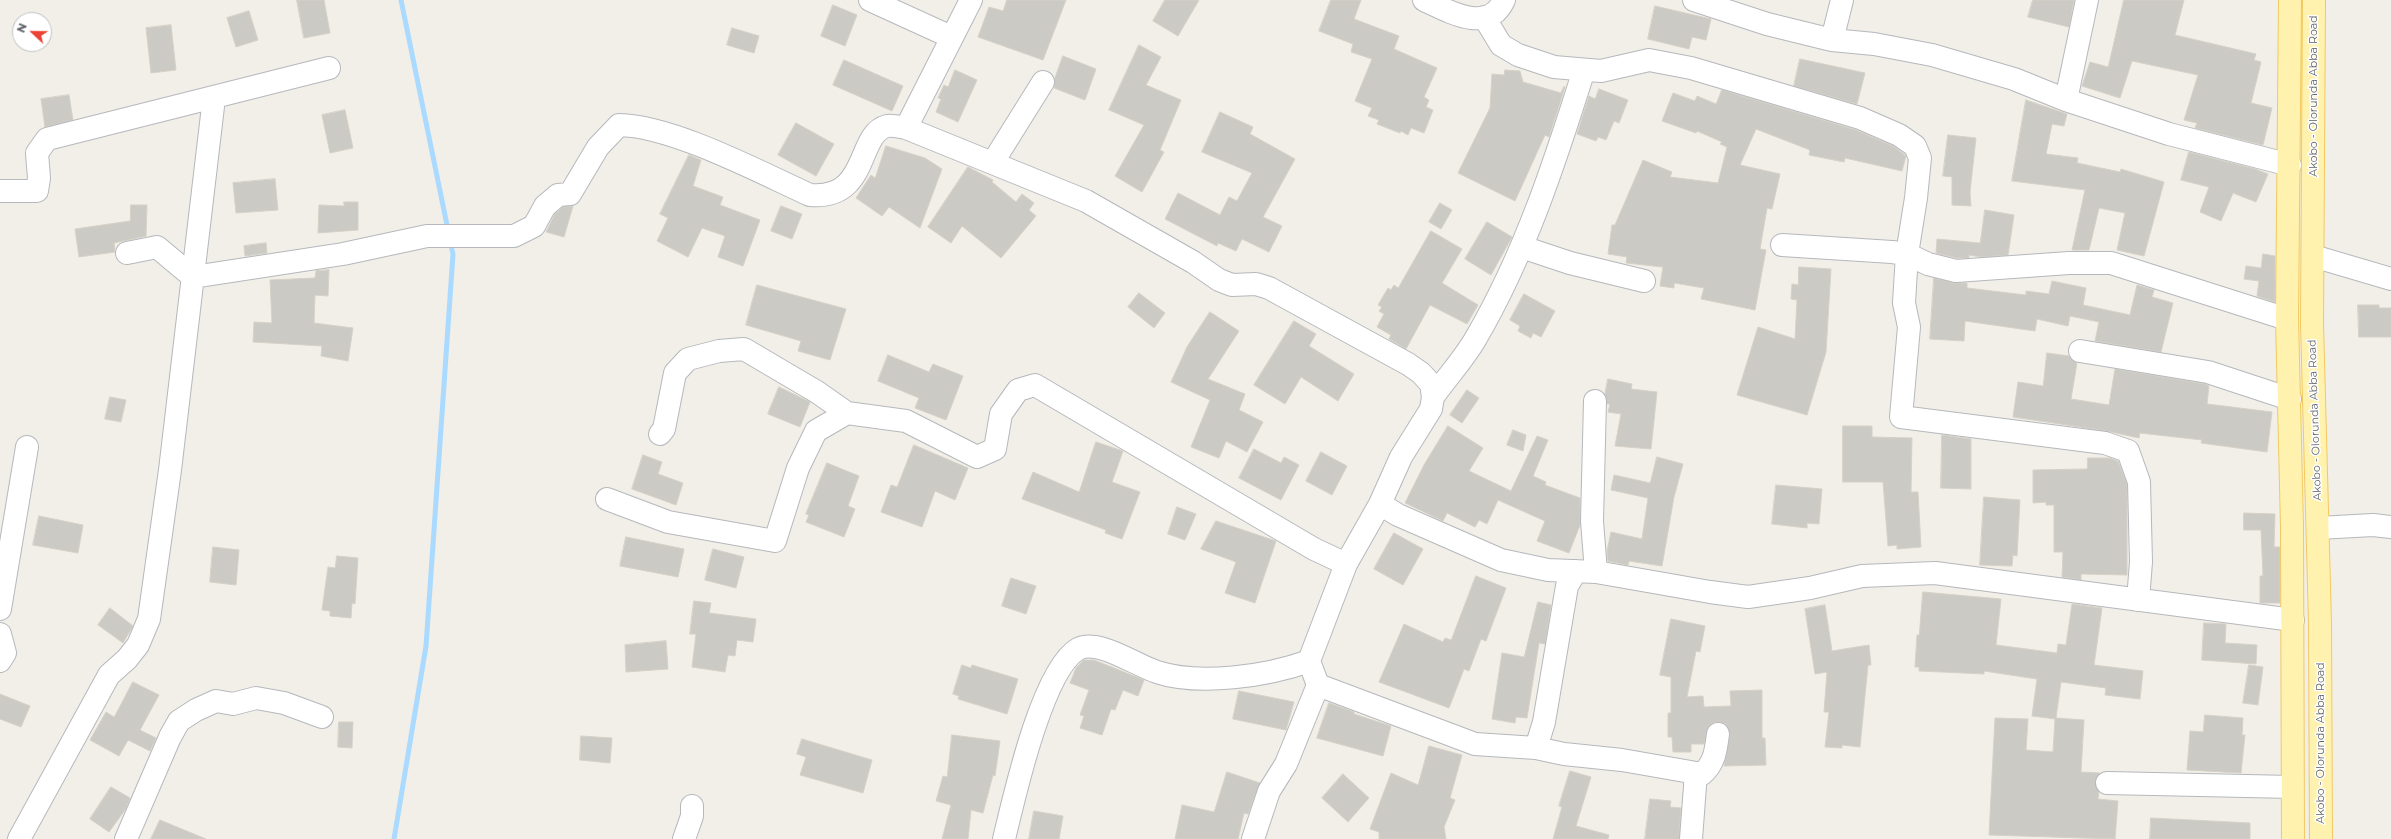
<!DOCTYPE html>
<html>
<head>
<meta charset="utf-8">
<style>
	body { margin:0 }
	#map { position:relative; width:2391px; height:839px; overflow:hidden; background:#f1efe8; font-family:Montserrat,sans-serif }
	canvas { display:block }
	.north { position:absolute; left:12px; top:12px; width:40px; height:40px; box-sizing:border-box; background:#fff; border:1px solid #bfc1c3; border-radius:50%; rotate:292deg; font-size:11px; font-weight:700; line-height:16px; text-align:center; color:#5f6368 }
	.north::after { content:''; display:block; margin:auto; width:14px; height:18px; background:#ea4335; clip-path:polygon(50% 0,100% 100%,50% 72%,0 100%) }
</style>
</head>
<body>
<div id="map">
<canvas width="2391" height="839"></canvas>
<div class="north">N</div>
</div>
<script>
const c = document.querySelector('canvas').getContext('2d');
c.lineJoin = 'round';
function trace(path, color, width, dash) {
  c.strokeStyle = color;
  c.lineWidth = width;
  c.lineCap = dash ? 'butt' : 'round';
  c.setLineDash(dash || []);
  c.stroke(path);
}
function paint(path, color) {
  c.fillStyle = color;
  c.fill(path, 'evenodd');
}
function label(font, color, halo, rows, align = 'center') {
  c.font = font + ' Montserrat,sans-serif';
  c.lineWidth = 3;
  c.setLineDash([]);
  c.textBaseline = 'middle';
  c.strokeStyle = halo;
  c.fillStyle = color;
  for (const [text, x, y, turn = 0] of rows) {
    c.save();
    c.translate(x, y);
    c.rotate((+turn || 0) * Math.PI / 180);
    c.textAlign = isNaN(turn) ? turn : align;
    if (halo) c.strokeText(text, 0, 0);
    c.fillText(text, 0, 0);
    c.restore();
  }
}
trace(new Path2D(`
	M401 0 448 230
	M394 839 426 646 453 254 450 242`), '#aadaff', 5);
const building = new Path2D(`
	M297 0H324L330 33 304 38Z
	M1007 0H1066L1043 60 978 37 989 7 1003 11Z
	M1165 0H1199L1178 36 1153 21Z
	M1331 0H1361L1354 19 1399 36 1394 49 1437 68 1424 97 1429 100 1426 107 1433 110 1424 133 1411 128 1408 135 1401 131 1400 133 1377 124 1379 120 1368 116 1372 108 1355 101 1372 59 1351 52 1353 44 1319 31Z
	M2033 0H2074L2069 27 2028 17Z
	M2124 0H2184L2175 35 2256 54 2254 60 2261 62 2251 103 2272 108 2263 145 2195 128 2197 123 2184 120 2198 75 2132 61 2120 98 2082 86 2090 62 2108 67Z
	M833 5 857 15 845 46 821 36Z
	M1655 6 1711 19 1706 40 1692 37 1689 49 1648 39Z
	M249 11 258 40 236 47 227 18Z
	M171 25 176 70 151 73 146 28Z
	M732 28 759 36 754 53 727 45Z
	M1139 45 1161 57 1146 85 1181 100 1160 150 1164 152 1142 192 1115 176 1144 125 1109 110Z
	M1063 56 1096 69 1085 100 1054 88 1055 78Z
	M1800 59 1865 73 1857 104 1794 86Z
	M844 60 903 86 892 111 833 85Z
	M955 70 977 80 958 122 936 112 941 99 938 98 944 85 948 87Z
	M1505 70 1520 71 1523 82 1561 93 1564 86 1565 87 1549 137 1545 135 1515 201 1458 173 1490 108 1492 74 1504 75Z
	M1599 89 1628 100 1619 123 1614 121 1606 140 1598 137 1596 141 1577 134 1589 96 1595 99Z
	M1722 90 1856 130 1893 146 1906 156 1902 171 1845 158 1844 162 1809 155 1810 150 1756 129 1740 165 1780 174 1772 209 1767 208 1760 249 1766 250 1755 310 1701 299 1704 288 1674 283V288L1660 286 1663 267 1626 263 1627 257 1608 254 1612 225H1615L1643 160 1672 172 1670 177 1718 183 1727 147 1720 144 1722 142 1697 131 1696 133 1662 121 1673 93 1695 101 1697 96 1716 104Z
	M69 95 73 120 45 127 41 99Z
	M2026 100 2067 114 2064 126 2052 124 2046 154 2078 158 2077 163 2120 172 2121 169 2164 182 2144 256 2117 250 2125 213 2099 208 2089 250H2072L2085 190 2012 181Z
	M345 110 353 148 330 153 322 115Z
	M1220 112 1253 127 1250 134 1295 159 1263 217 1282 226 1269 252 1242 239 1236 251 1218 243 1217 246 1165 219 1178 193 1220 215 1229 197 1237 201 1252 173 1202 152Z
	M796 123 834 144 816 176 778 155Z
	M1948 135 1976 138 1970 192 1971 206 1952 205V177L1943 176Z
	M886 146 925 158 942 169 920 228 889 207 882 216 856 198 871 175 875 178Z
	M2189 152 2255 169 2268 174 2256 202 2233 193 2221 221 2200 212 2209 187 2181 180Z
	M689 155 701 160 693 186 723 197 720 205 760 220 743 266 718 257 725 236 702 228 688 257 657 241 668 218 660 214Z
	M968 167 993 180 992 182 1016 202 1022 194 1034 203 1029 210 1036 216 1001 258 962 226 951 243 928 227Z
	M275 179 278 210 236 213 233 183Z
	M344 202H358V230L318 233 319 205 344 206Z
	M1440 203 1452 210 1441 229 1429 222Z
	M131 205H147L146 236 114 243 115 252 79 257 75 229 130 221Z
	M573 206 564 237 546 232 555 214 563 207Z
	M781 206 802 214 792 239 771 231Z
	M1985 210 2014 215 2008 255 1981 257 1969 255V258H1957L1936 253 1937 239 1980 243Z
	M1487 222 1512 237 1491 275 1465 259Z
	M1431 231 1462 249 1442 283 1478 305 1467 324 1430 305 1406 349 1389 339 1391 335 1377 327 1384 314 1379 311 1382 307 1378 305 1388 288 1391 290 1394 285 1398 288Z
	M266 243 267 253 245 256 244 246Z
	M2263 254 2275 256V302L2257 296 2259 281 2244 279 2246 266 2261 268Z
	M1799 267 1831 269 1826 352 1807 415 1737 395 1758 327 1795 339 1797 300 1791 299 1792 284 1798 285Z
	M329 270 328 296 315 295 314 323 353 328 348 361 321 356 322 346 253 342 254 322 272 323 270 280 315 278 316 271Z
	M1934 278 1953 283H1967V288L2026 295V291L2049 294 2052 281 2086 288 2083 305 2130 315 2137 285 2154 290 2152 297 2173 303 2161 352 2095 341 2099 322 2070 316 2068 326 2037 319 2035 331 1965 321 1964 341 1930 339Z
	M757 285 846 309 830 360 798 351 801 341 746 325Z
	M1139 293 1165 313 1154 328 1128 307Z
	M1524 294 1555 311 1541 337 1533 333 1531 338 1518 331 1520 326 1510 320Z
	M2358 305H2379V308H2391V337H2359Z
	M1210 312 1239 331 1208 379 1245 394 1239 410 1263 422 1247 452 1226 441 1219 458 1191 447 1210 400 1171 382 1187 347Z
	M1294 321 1316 334 1309 346 1354 374 1338 401 1301 377 1285 404 1254 385Z
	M2047 353 2069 356 2077 363 2071 399 2109 405 2115 369 2205 384 2209 386 2207 404 2272 412 2267 452 2201 443 2202 440 2140 433 2139 438 2107 431 2013 417 2018 382 2043 386Z
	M888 355 929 372 933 364 963 376 946 420 915 408 919 398 878 381Z
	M1608 379 1632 384 1631 389 1657 392 1651 449 1615 446 1621 414 1608 412 1610 404H1607L1605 394Z
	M779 387 810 402 800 427 768 414Z
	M1467 390 1479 398 1462 423 1450 415Z
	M110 397 126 400 121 422 105 419Z
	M1448 426 1483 448 1469 471 1511 491 1537 436 1548 440 1533 476 1546 482 1545 485 1580 498V525L1569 553 1537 541 1545 521 1498 500 1487 524 1479 520 1475 527 1447 513 1443 521 1405 503 1424 465Z
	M1843 426H1872V437L1912 438 1911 492H1918L1921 547 1897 549V545L1888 546 1883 482H1843Z
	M1513 430 1526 435 1523 451 1507 445Z
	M1942 435 1971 439V489L1941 488Z
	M1096 442 1123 451 1112 482 1140 492 1122 539 1105 533 1106 530 1022 499 1033 472 1079 492Z
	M914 445 968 468 955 500 935 491 922 527 881 512 891 485 897 487Z
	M1254 449 1281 463 1284 457 1299 465 1281 500 1239 478Z
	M1321 452 1347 466 1332 495 1306 481Z
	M643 455 662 462 658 474 683 483 676 505 632 489Z
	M1657 457 1683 464 1674 497 1662 566 1629 561 1628 565 1608 561 1607 551 1611 532 1642 539 1648 498 1611 490 1614 475 1650 483Z
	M2088 458H2110L2118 461 2127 484V575L2081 574V580L2062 577 2063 552H2054V505H2046V502L2033 503V470L2087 469Z
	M827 463 859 476 848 506 855 509 844 537 806 522 809 515 806 514Z
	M1776 485 1822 489 1819 524 1807 523V528L1772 524Z
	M1984 497 2020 500 2017 556 2013 555 2012 566 1980 565Z
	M1177 507 1196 514 1185 540 1168 534Z
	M2244 513 2275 514 2274 547H2280V603H2260V576H2263L2261 530H2244Z
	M39 516 83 525 78 553 33 545Z
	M1216 521 1276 541 1255 603 1225 593 1236 562 1201 549Z
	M1394 533 1423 549 1403 585 1374 569Z
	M626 537 684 549 678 577 620 566Z
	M213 547 239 550 236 585 210 582Z
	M713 549 744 557 736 588 705 580Z
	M337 556 358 558 355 604 352 603 351 618 330 616V611L322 610 328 567 335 568Z
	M1476 576 1506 588 1486 641 1481 639 1469 671 1464 669 1449 708 1379 682 1404 624 1443 642 1445 638 1451 640Z
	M1011 578 1036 586 1026 614 1002 606Z
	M1923 592 2001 599 1996 645 2057 653 2058 644 2066 645 2072 604 2102 608 2094 665 2143 671 2140 699 2105 695 2106 688 2061 682 2056 718 2084 720 2081 772 2100 773 2095 782 2099 792 2098 799 2118 801 2115 839 1989 835 1995 718 2028 719 2026 750 2053 752 2055 719 2032 716 2037 679 1984 671V674L1919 671V667H1915L1917 635H1919Z
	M694 601 711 603 709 613 756 619 753 642 737 640 735 656 728 655 725 672 692 667 696 634H690Z
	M1538 602 1551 605 1545 644 1539 643 1527 718 1516 717 1515 723 1492 719 1502 653 1524 657Z
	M1825 605 1832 651 1869 645 1871 665H1868L1860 747 1842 745V748L1825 747 1829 712H1824L1827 672 1815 674 1805 609Z
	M110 608 133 626 123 643 98 625Z
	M1671 619 1705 626 1700 652 1696 651 1687 697 1703 696 1704 707 1731 706 1730 691 1762 690V738H1765L1766 765 1724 766 1730 735 1726 724 1720 722H1714L1708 727 1704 744H1691V752H1673L1672 737H1668V713H1671V677L1660 675Z
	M2204 623 2226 624 2225 643 2257 645 2256 664 2202 660Z
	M666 641 668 669 626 672 625 645Z
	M1084 660H1094L1144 680 1138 696 1123 690 1115 710 1111 709 1102 735 1080 728 1084 716 1080 715 1089 690 1070 683 1076 668Z
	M962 665 971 668 972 665 1018 679 1007 714 958 699 959 696 953 694Z
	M2249 665 2263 667 2258 705 2243 703Z
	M133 682 159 695 140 730 156 738 150 751 128 740 119 756 90 740 106 712 114 717Z
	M1239 691 1294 702 1286 730 1233 719Z
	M0 694 30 706 21 727 0 719Z
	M1329 703 1354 712V714L1391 726 1383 756 1317 738Z
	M2205 715 2243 718 2242 735H2245L2241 773 2187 770 2190 731 2203 732Z
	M339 722H353L352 748 338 747Z
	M952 735 1000 741 995 776 993 775 983 813 971 810 968 839H942L951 805 936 801 943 776 947 777Z
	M581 736 612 738 610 763 580 760Z
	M802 739 872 760 863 793 800 775 806 757 797 754Z
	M1429 746 1462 755 1450 798 1455 800 1444 827 1446 839H1379V832L1370 829 1391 773 1418 785Z
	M1570 771 1591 777 1576 826 1609 835 1608 839H1553L1562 807 1559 806Z
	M1227 772 1260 783 1248 814 1244 813 1238 839H1175L1182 805 1214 812Z
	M1343 774 1369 798 1348 822 1322 798Z
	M111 787 130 798 125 810 109 832 90 819Z
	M1650 799 1671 801 1670 807 1681 808 1679 839H1645Z
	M1034 811 1063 816 1059 839H1029Z
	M2151 818 2250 823V839H2150Z
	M160 820 206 839H151Z`);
paint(building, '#cccac5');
trace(building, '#d6d1c6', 1);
const minor = new Path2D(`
	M870 0 951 37
	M1424 0C1448 11 1488 35 1504 0
	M1694 0 1767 24 1832 40 1874 44 1932 55 2014 79 2066 100 2169 134 2290 165
	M1484 17 1501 45 1518 55 1554 67 1601 71 1649 60 1691 68 1860 118 1899 135 1915 146 1920 158 1916 198 1907 254 1904 303 1909 327 1901 417 2105 443 2128 451 2139 482 2141 562 2138 600
	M1832 40 1842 0
	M2066 100 2087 0
	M906 128 971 0
	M993 162 1043 82
	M0 191H37L39 178 37 153 47 139 329 68
	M1782 245 1892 252 1907 254 1928 264 1956 271 2069 263H2111L2287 319
	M1522 247 1570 263 1644 281
	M127 253 157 247 193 277 343 254 427 236H514L534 226 545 206 558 195 570 194 598 147 619 125C673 126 759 172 810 195 870 200 856 134 887 126 892 125 900 127 906 128L1086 201 1193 262 1219 280 1232 285 1256 284 1269 288 1408 364 1421 373 1431 384 1433 397 1431 409 1401 457 1380 504 1346 564 1309 661 1318 685 1286 764 1269 791 1253 839
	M2313 256 2391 279
	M2080 351 2208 372 2290 399
	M1433 397C1447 377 1464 359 1476 338 1525 254 1555 162 1584 70
	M1595 401 1592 521 1596 572
	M660 434 664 429 675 373 688 359 719 351 744 349 817 392 847 413
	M607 499 668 522 775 541 798 468 816 431 847 413 906 421 977 457 995 449 1001 414 1018 390 1035 385 1314 549 1346 564
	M1380 504 1398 515 1501 560 1548 570 1596 572 1710 592 1748 597 1810 588 1862 576 1935 573 2293 620
	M2318 528 2373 525 2391 527
	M0 609 27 447
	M0 634 5 653 0 661
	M1318 685 1475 744 1536 748 1564 754 1622 760 1702 774C1715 763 1716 749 1718 734
	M1536 748 1544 722 1567 586 1576 571
	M2107 783 2292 787
	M19 839 109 675 127 659 138 645 149 619 170 470 214 98
	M126 839 170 737 179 721 196 710 216 701 233 704 256 698 284 703 322 717
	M684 839 692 816V806
	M1004 839C1014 798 1042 670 1078 649 1098 638 1137 666 1157 672 1199 686 1268 676 1309 661
	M1691 839 1696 773`);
const major = new Path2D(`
	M2290 0 2287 319 2292 527 2293 839
	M2314 0 2312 323 2320 624 2321 839`);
trace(minor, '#b5b8bc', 24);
trace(major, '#f2c960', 24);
trace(minor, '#fff', 22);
trace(major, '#fff2af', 22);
label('11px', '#5f6368', '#fff', [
	["Akobo - Olorunda Abba Road",2314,96,-90],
	["Akobo - Olorunda Abba Road",2315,420,-92],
	["Akobo - Olorunda Abba Road",2321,743,-90]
]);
</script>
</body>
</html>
